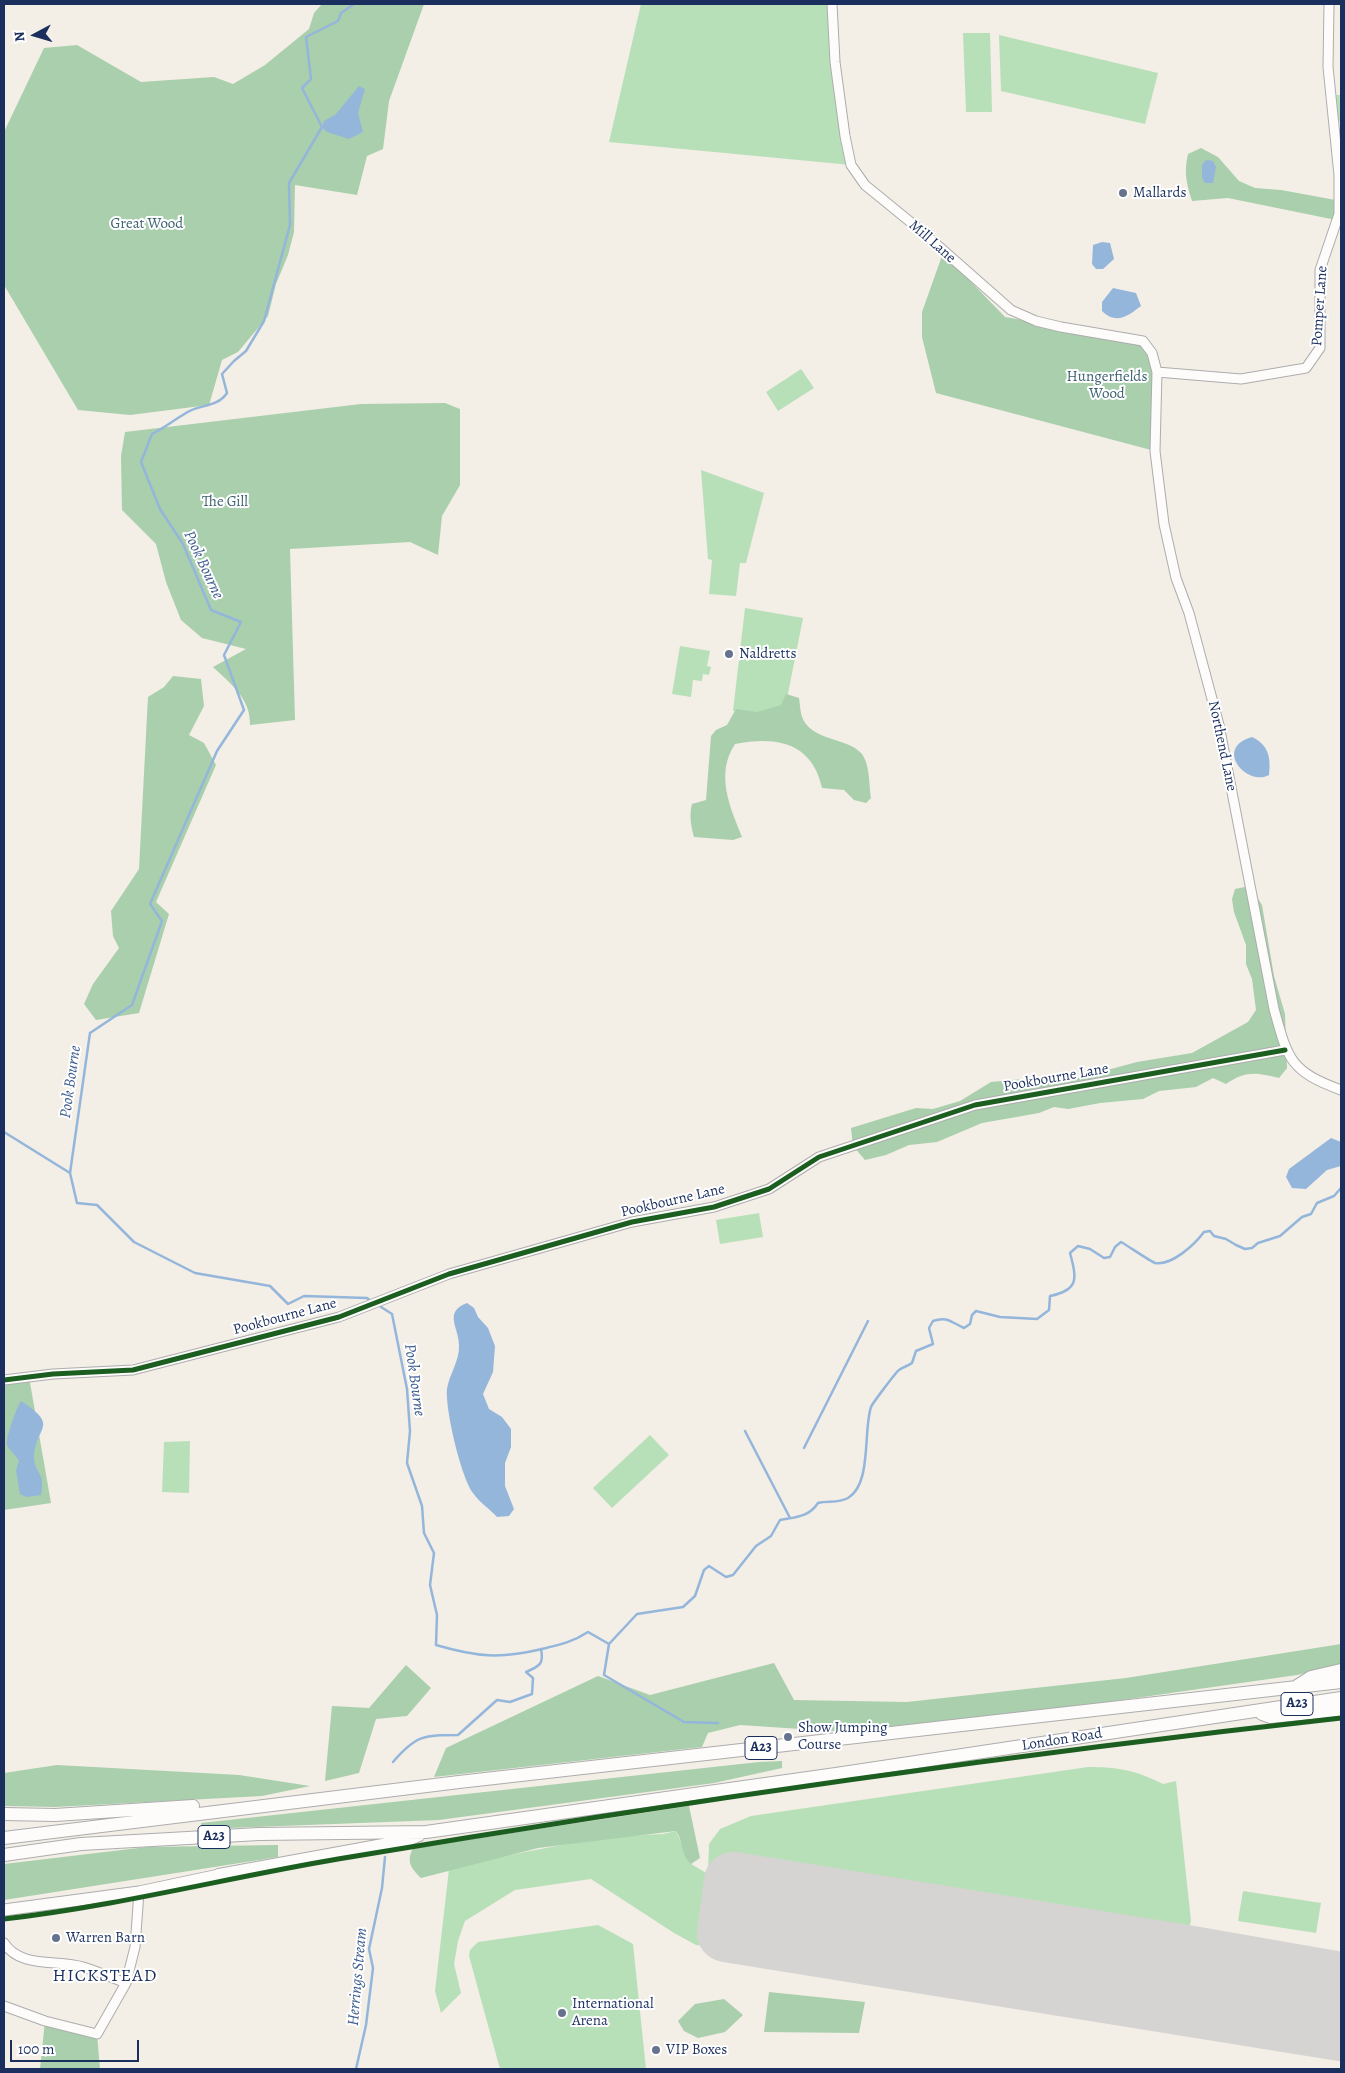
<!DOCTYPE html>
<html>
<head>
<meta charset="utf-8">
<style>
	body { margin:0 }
	#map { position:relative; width:1345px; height:2073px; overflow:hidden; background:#f3eee6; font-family:Alegreya,serif }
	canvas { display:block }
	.frame { position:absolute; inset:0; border:5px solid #1b2f5e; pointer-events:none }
	.north { position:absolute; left:10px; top:10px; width:50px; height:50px; -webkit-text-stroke:4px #fff; paint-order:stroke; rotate:264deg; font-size:14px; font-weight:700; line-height:20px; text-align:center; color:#1b2f5e }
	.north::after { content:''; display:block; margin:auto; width:18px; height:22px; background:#1b2f5e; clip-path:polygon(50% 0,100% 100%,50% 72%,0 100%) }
	.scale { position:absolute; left:10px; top:2040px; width:129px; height:22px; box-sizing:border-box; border:2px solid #1b2f5e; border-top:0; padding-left:6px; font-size:15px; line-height:18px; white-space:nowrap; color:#1b2f5e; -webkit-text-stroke:4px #fff; paint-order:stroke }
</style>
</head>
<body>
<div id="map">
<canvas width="1345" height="2073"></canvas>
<div class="frame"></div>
<div class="north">N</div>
<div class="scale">100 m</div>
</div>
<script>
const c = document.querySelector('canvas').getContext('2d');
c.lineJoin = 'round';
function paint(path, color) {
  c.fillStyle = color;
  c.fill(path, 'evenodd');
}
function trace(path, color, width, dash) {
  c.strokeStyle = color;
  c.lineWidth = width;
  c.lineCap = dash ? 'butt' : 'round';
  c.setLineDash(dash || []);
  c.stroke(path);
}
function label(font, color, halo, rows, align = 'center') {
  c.font = font + ' Alegreya,serif';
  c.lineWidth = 4;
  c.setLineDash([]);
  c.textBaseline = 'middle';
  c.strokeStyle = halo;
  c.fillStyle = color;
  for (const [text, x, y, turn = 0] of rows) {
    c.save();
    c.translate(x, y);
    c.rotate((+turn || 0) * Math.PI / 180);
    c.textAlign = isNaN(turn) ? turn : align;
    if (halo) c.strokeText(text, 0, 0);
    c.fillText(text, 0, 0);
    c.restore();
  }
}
paint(new Path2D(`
	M641 4H832L851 165 609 142Z
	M963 33H990L992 112H966Z
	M999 35 1158 73 1145 124 1001 91Z
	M1331 95H1341V121L1337 122Z
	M801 369 814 388 778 411 766 392Z
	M701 470 764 493 746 563H740L736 596 709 594 712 560 708 559Z
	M745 608 803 618 783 719 733 711Z
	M680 646 710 651 707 666 711 667 709 675 703 674 702 681 693 680 691 697 672 694Z
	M759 1213 763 1237 720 1244 716 1220Z
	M650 1435 669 1455 612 1508 593 1488Z
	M190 1441 189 1493 162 1492 164 1442Z
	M1088 1767C1118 1767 1135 1770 1163 1784L1176 1781 1191 1921 1181 1953 733 1881 709 1874 720 1948 696 1945 674 1933 591 1879 515 1890 465 1921 458 1941 454 1964 461 1993 441 2013 435 1991 449 1869C520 1852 590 1837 663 1834L676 1831 691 1864 708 1874 709 1844 720 1829 751 1816Z
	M1243 1891 1321 1903 1316 1933 1238 1921Z
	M598 1925 633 1944 646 2069H500L469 1956 470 1950 478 1942Z`), '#b8e0b8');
paint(new Path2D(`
	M322 4H424L389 101 383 149 367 156 357 195 295 185 294 232 288 255 276 284 268 316 238 352 222 360 209 405 130 415 78 410 4 285V132L44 48 77 45 141 82 214 77 233 84 265 65 309 29 314 13Z
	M1201 148 1218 157 1239 181 1255 188 1281 190 1341 201V221L1228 198 1192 201C1186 183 1184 171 1188 154Z
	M943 253 1005 317 1143 341 1152 353 1155 451 936 393 922 337V312Z
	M445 403 460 409V485L442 516 438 555 410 542 290 549 295 720 250 725C251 699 231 684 213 667L246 649 202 638 181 620 166 582 156 544 122 510 121 456 125 432 361 404Z
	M173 676 201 679 204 706 189 735 204 743 216 765 156 902 169 914 139 1013 96 1020 84 1004 93 984 119 948 113 936 111 911 139 869 148 697 164 687Z
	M786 694 799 698C800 704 800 711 802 717 811 741 846 737 861 753 870 763 869 785 871 798L866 803 854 800 844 790 822 788C812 742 776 736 735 744 715 774 730 807 742 837L733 840 694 837C691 826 689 815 692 804L706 800 711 736 716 730 727 725 736 709 757 712 781 705Z
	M1250 886 1262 905 1274 976 1285 1014 1287 1068 1279 1078C1256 1073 1247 1070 1226 1084L1213 1078 1196 1087 1159 1091 1143 1099 1100 1103 1068 1109 1054 1107 1039 1113 982 1123 937 1142 909 1145 886 1155 865 1160 853 1146 851 1128 916 1108 933 1109 960 1101 991 1082 1068 1075 1078 1078 1137 1062 1192 1053 1248 1022 1256 1010 1252 979 1246 964V945L1234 912 1232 899 1235 889Z
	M29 1377 51 1503 4 1510V1380Z
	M1341 1644V1665L1297 1675 1108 1702 846 1732 740 1725 708 1733 702 1747 434 1777 446 1748 598 1676 650 1695 774 1663 794 1700 907 1702 1126 1678Z
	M406 1665 431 1688 407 1716 376 1719 359 1773 325 1781 332 1706 369 1708Z
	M782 1761V1768L714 1783 439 1820 202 1829 201 1823 759 1762Z
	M57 1765 239 1775 310 1786 262 1796 55 1807 4 1806V1773Z
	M689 1806 700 1858 691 1864C680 1854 684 1842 676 1831L538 1848 421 1878C411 1868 406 1862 413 1848Z
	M278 1845V1857L4 1900V1864L147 1847Z
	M769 1992 865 2002 859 2033 764 2032Z
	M724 1999 743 2015 725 2032 698 2038 684 2031 678 2021 695 2004Z
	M45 2021 97 2034 100 2069H40Z`), '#a9cfac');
paint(new Path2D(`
	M359 86 365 89 358 113 363 132 349 139 327 132 322 127 324 121 336 114Z
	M1206 160 1213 161 1216 167 1213 183H1205L1202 178V165Z
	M1102 242 1110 243 1114 259 1103 269H1096L1092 264 1093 245Z
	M1113 288 1136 293 1141 306C1128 316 1116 325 1102 311V302Z
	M1252 737C1269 745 1271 758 1269 775 1247 787 1213 748 1252 737Z
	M1331 1138 1341 1142V1166L1327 1170 1306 1189 1292 1188 1286 1177 1289 1169Z
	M467 1303 474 1308 478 1317 488 1328 495 1346 493 1372 483 1394 489 1409 502 1417 511 1429V1447L505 1463V1486L514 1509 509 1516 497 1517C490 1509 479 1502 473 1493 461 1477 445 1409 447 1389 449 1375 460 1360 459 1345 459 1328 443 1312 467 1303Z
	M21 1401C61 1427 35 1426 34 1458 34 1467 40 1472 42 1480 42 1484 42 1490 41 1495L27 1497 20 1494 16 1470 19 1461C16 1455 10 1451 7 1445 5 1440 17 1406 21 1401Z`), '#94b6db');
trace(new Path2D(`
	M354 4 341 13 338 21 306 37 311 79 302 88 322 127 289 183 290 225 264 321 246 351 234 361 222 374 227 393C217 408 199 404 186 413 174 420 164 428 152 434L141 462 160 509 183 544 211 610 241 622 224 655 244 710 217 751 150 904 162 921 132 1005 90 1033 70 1173 77 1203 97 1205 134 1242 195 1273 270 1286 288 1304 304 1296 367 1298 371 1301
	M4 1132 70 1173
	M378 1305 392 1314 407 1389 410 1431 407 1463 422 1506 424 1533 434 1553 430 1585 437 1615 436 1645C477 1657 500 1659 542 1649 559 1645 573 1642 588 1632L609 1644
	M745 1431 790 1518
	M804 1448 868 1321
	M609 1644 637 1614 683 1607 695 1596 704 1570 709 1566 726 1577 733 1575 756 1546 771 1536 780 1520C796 1517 809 1517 818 1503 828 1500 837 1504 848 1498 872 1484 863 1431 871 1407 872 1404 896 1372 899 1370 903 1367 908 1366 912 1363L916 1351 933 1344 929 1328 933 1321C947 1316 951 1322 964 1328L970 1324 972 1315 976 1311 1000 1317 1037 1319 1049 1310 1050 1296C1079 1290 1077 1279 1070 1253L1078 1246 1090 1249 1104 1258 1110 1257 1115 1247 1121 1242C1128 1246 1150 1261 1155 1263 1172 1266 1195 1244 1204 1232L1210 1231 1214 1236 1226 1239 1236 1245 1245 1249 1252 1248 1258 1243 1280 1236 1302 1217 1311 1214 1317 1203 1334 1196 1341 1188
	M609 1644 604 1675 684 1722 718 1723
	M393 1762C416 1735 424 1735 458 1735L497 1700 510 1702 532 1694 533 1678 526 1672C540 1666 544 1664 541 1649
	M356 2069 366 2025 373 1968 369 1949 382 1888 385 1857`), '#94b6db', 2.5);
trace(new Path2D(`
	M1341 1981 1181 1953 733 1881 726 1933 1341 2032`), '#d6d4d2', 58);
const minor = new Path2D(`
	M832 4 835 62 845 136 851 165 865 185 919 229 1011 310 1036 321 1061 327 1143 341 1152 353 1157 372 1155 451 1164 524 1176 578 1189 613 1219 725 1274 1009C1288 1060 1290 1071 1341 1090
	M1157 372 1241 379 1306 368 1320 348V270L1339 214V175L1328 67 1329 4
	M4 1380 53 1374 133 1370 339 1317 449 1274 632 1222 714 1207 769 1189 819 1157 975 1105 1285 1050
	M4 1943C21 1969 57 1959 83 1967 97 1971 112 1978 126 1983
	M4 2006 45 2021 97 2034 126 1983 135 1947 139 1892`);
const major = new Path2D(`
	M4 1910 139 1892 219 1875`);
const highway = new Path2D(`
	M1297 1686 1311 1677 1341 1670
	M1262 1714 1270 1717 1341 1710
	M4 1814 55 1815 193 1806
	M4 1838 459 1782 1341 1682
	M4 1855 81 1844 259 1834 426 1832 836 1774 1341 1698
	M219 1875 405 1841 419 1835`);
trace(minor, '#adadae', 11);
trace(major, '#adadae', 13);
trace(highway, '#adadae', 14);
trace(minor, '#fdfcfb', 9);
trace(major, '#fdfcfb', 11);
trace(highway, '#fdfcfb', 12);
trace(new Path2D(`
	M4 1380 53 1374 133 1370 339 1317 449 1274 632 1222 714 1207 769 1189 819 1157 975 1105 1285 1050
	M4 1919C117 1906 226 1878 338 1859 671 1803 1006 1755 1341 1718`), '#1b5e20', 5);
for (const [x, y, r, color] of [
	[1123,193,5,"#67728e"],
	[729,654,5,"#67728e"],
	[788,1737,5,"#67728e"],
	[56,1938,5,"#67728e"],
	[562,2013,5,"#67728e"],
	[656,2050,5,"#67728e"]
]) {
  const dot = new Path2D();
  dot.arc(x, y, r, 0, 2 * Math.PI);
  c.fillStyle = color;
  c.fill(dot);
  trace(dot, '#fff', 2);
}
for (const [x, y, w] of [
	[1297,1704,32],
	[761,1748,32],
	[214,1837,32]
]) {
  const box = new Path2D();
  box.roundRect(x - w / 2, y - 11.5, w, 23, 4);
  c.fillStyle = '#fff';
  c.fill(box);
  trace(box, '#1b2f5e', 1);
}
label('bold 14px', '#1b2f5e', null, [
	["A23",1297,1704],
	["A23",761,1748],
	["A23",214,1837]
]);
label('15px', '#1b2f5e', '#fff', [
	["Mallards",1133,193],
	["Naldretts",739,654],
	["Show Jumping",798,1728],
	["Course",798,1745],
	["Warren Barn",66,1938],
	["International",572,2004],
	["Arena",572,2021],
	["VIP Boxes",666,2050]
], 'left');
label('15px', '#3b616e', '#fff', [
	["Great Wood",147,224],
	["Hungerfields",1107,377],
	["Wood",1107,394],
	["The Gill",225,502]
]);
label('15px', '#1b2f5e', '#fff', [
	["Mill Lane",932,242,41],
	["Pomper Lane",1320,306,-86],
	["Northend Lane",1222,746,78],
	["Pookbourne Lane",1056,1078,-10],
	["Pookbourne Lane",673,1201,-13],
	["Pookbourne Lane",285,1317,-15],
	["London Road",1062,1740,-9]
]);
label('italic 16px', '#3b5b8e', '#fff', [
	["Pook Bourne",203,565,65],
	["Pook Bourne",71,1082,-82],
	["Pook Bourne",414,1380,82],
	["Herrings Stream",358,1977,-85]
]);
c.letterSpacing = '1px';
label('18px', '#1b2f5e', '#fff', [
	["HICKSTEAD",105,1977]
]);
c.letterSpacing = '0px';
</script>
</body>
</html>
